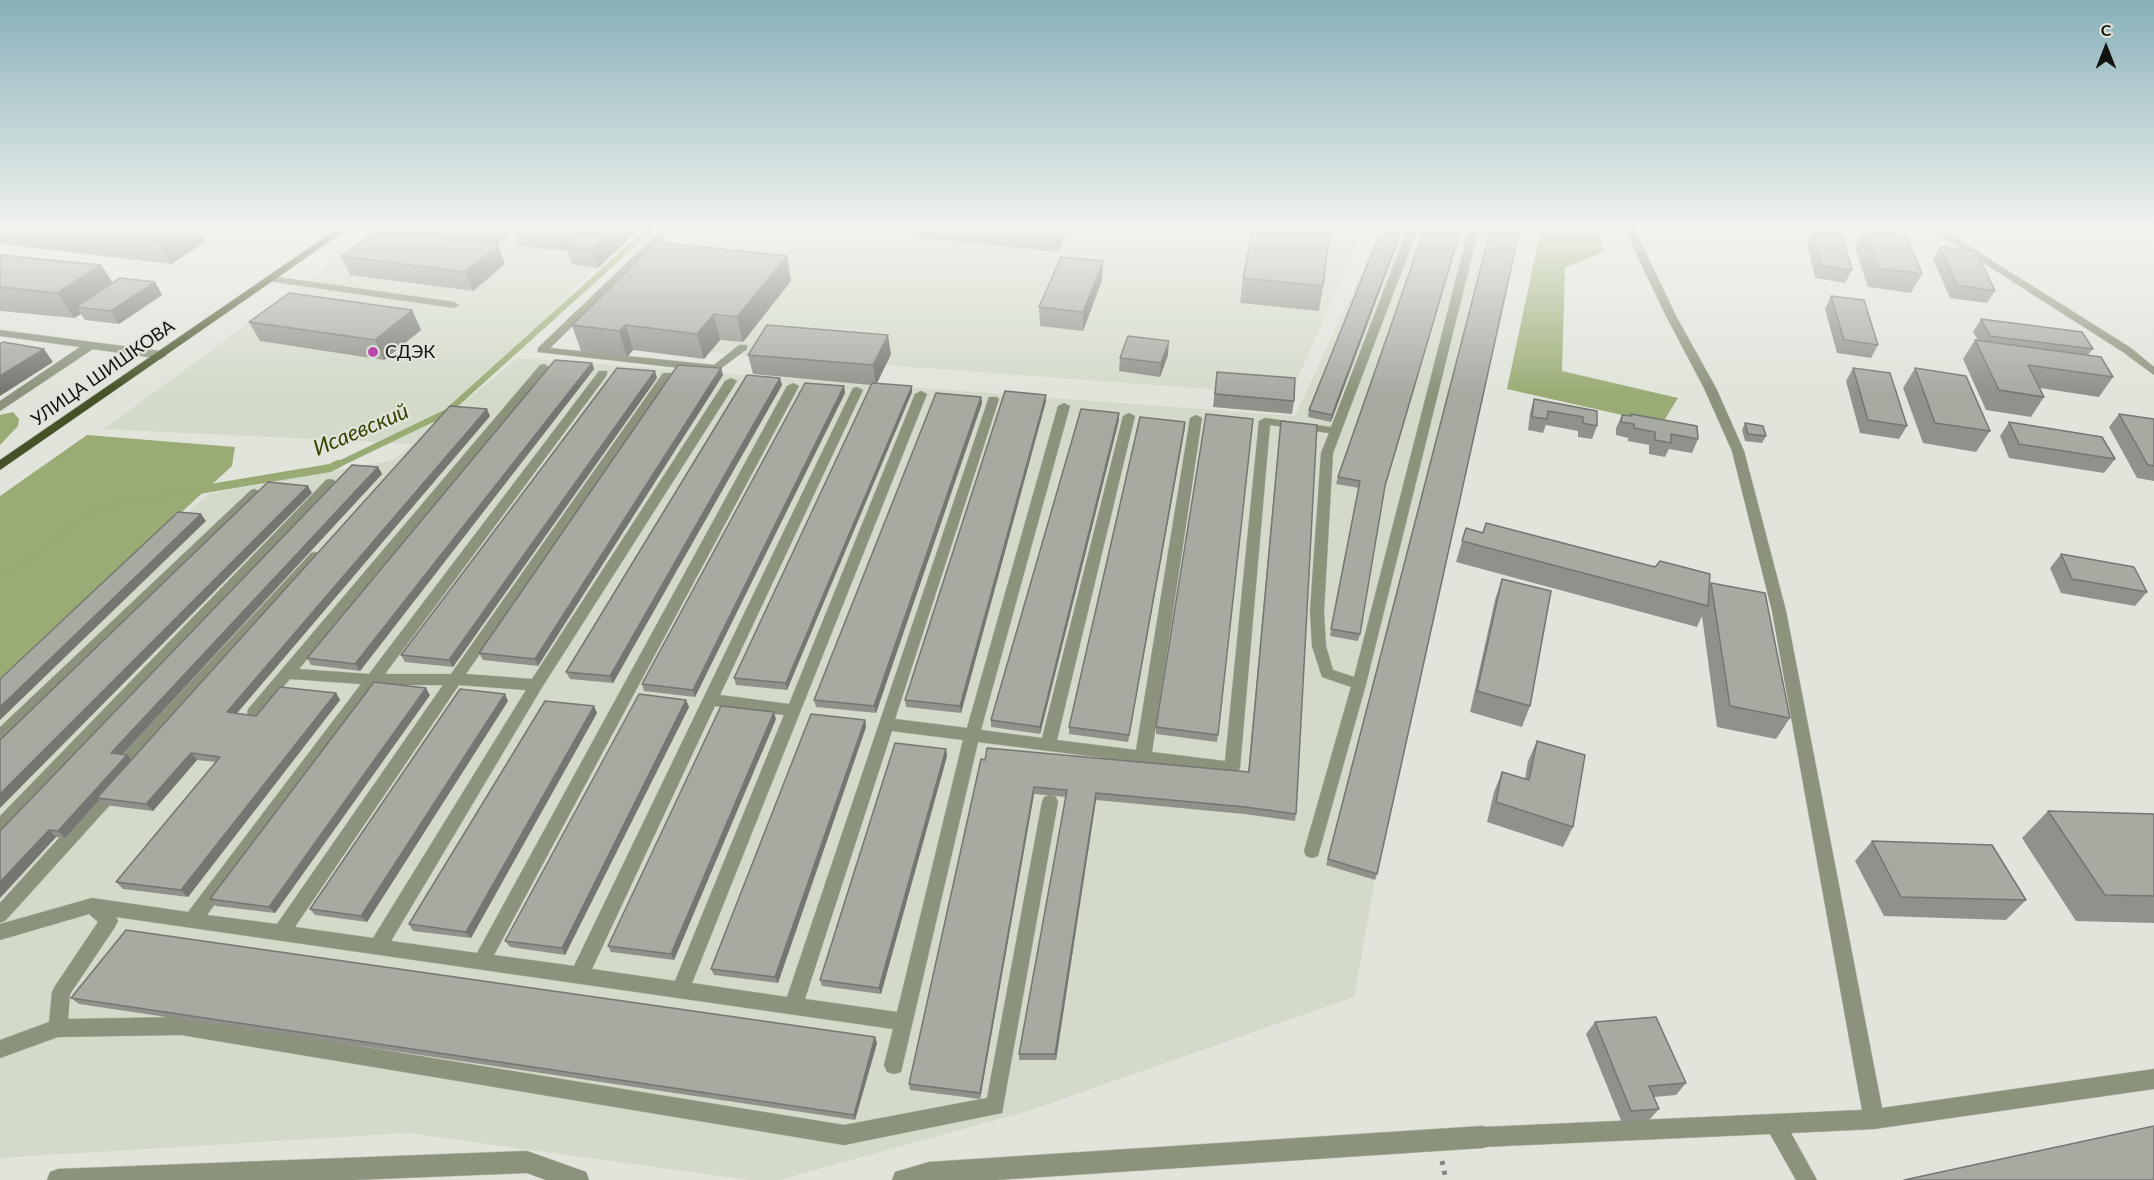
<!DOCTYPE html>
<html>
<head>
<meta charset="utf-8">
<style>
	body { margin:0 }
	#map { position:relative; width:2154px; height:1180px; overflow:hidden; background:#e0e4da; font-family:Lato,sans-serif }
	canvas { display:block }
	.north { position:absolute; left:2076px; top:18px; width:60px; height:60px; -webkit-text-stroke:4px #e0e4da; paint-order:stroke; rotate:0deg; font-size:16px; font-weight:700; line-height:24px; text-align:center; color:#121310 }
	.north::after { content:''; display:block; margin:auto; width:21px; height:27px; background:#121310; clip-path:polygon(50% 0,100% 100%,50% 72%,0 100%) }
</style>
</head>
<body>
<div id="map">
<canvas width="2154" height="1180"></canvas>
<div class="north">С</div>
</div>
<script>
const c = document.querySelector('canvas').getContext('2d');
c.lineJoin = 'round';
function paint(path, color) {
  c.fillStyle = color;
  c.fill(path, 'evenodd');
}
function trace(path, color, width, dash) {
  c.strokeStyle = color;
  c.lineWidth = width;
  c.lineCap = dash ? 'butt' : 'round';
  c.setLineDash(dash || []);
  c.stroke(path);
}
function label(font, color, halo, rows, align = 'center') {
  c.font = font + ' Lato,sans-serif';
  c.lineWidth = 4.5;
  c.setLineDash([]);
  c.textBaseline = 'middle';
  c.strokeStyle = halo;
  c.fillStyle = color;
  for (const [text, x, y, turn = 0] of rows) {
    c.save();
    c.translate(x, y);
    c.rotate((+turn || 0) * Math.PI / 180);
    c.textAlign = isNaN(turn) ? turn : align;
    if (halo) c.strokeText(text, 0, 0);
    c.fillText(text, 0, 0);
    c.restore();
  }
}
paint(new Path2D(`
	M213 228H328L310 240Z
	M378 228H636L465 401 518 358 1295 416 1382 228H1519L1375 880 1354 997 1028 1111 779 1180H749L408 1133 0 1158V686L208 494 393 460 413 444 104 429Z
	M712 228H1364L1290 395 613 345Z`), '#d3dac9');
paint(new Path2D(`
	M1541 228H1597L1604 252 1565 268 1562 371 1678 398 1662 424 1507 389Z
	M13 412 19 419 18 426 0 445V415Z
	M87 435 235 447 232 466 0 678V496Z`), '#9aac75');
trace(new Path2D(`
	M335 466 447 412 651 228`), '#98ab74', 6);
trace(new Path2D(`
	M0 575 14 570 97 507 330 468 338 464`), '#98ab74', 8);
const lane = new Path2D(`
	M663 228H673L550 348 714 365 739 345H747V349L716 372 538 352V348Z
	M1408 228H1418L1333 453 1324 611 1326 646 1333 670 1354 677 1469 228H1479L1366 684 1318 856 1312 858 1306 856 1304 851 1351 687 1322 677 1312 646 1310 611 1321 453 1329 433 1270 425 1240 768 1238 772 1232 774 978 742 901 1072 894 1074 887 1072 884 1065 893 1029 116 917 118 921 115 927 70 994 68 1019 181 1017 844 1125 987 1098 1042 802 1044 797 1050 795 1056 797 1058 802 1002 1113 844 1145 181 1035 58 1037 0 1058V1040L49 1022 52 992 55 986 98 922 89 914 0 940V924L92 898 188 912 361 684 290 679 259 716H249L247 712 249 708 540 365 544 364 549 367 548 369 299 669 369 674 599 371H607V375L385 674H451L663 373H671L672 375 466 674 532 679 725 381 731 378 737 381 541 689 391 941 477 953 787 386 793 383 799 386 494 955 574 966 853 388 857 387 863 390 720 695 789 704 915 394 921 391 927 394 692 983 787 997 989 397H997L999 399 895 719 967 728 1058 406 1064 403 1070 406 981 730 1042 738 1123 416 1129 413 1135 416 1057 740 1136 750 1190 418 1196 415 1202 418 1152 752 1225 761 1259 421 1265 418 1331 427ZM377 685H443L277 924 207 915ZM459 685 526 690 373 938 295 927ZM715 706 784 715 675 981 592 969ZM892 731 963 740 897 1012 805 999Z
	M1624 228H1634L1676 316 1716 388 1744 451 1786 611 1882 1108 2154 1069V1089L1874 1129 1791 1133 1817 1180H1796L1770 1134 1483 1147 1476 1144 1473 1137 1476 1130 1483 1127 1862 1110 1772 611 1732 451 1704 388 1666 316Z
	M1929 228H1940L2131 348 2154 367V375L2123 352Z
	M271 276 454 302 459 305 454 308 268 281V277Z
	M330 479 334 480 336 483 334 486 6 832 0 834V816L326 480Z
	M255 489 261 493 259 496 5 740 0 742V727L251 490Z
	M316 552 323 556 321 559 141 754 146 761C141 770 134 779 123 775L121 771 129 761 124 754 127 750 311 553Z
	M113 784 119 785 121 790 119 795 6 920 0 923V903L107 785Z`);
const street = new Path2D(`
	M0 330 161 351 167 355 161 359 93 349 0 411V401L80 347 0 336Z
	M1483 1126 1491 1129 1494 1137 1491 1145 1483 1148 996 1180H892L895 1172 929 1162Z
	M527 1151 586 1172 589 1180H546L527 1173 353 1180H47L50 1172 58 1169Z`);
const primary = new Path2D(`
	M338 228H349L0 470V460Z`);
trace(lane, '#bbbeb6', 1);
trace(street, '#bbbeb6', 1);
trace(primary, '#bbbeb6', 1);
trace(new Path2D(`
	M1442 1161 1446 1180`), '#848680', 5, [4, 6]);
paint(lane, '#8b937c');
paint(street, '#8b937c');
paint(primary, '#455228');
paint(new Path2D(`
	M0 228H197L205 242 171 264 0 244Z
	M388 228H507L509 234 496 245H498L505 264 473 291 350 275 341 256 389 232Z
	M513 228H640L598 268 572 264 567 251 519 246Z
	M919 228H1068L1058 252 920 238Z
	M1382 228H1403L1331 422 1308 417 1309 410Z
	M1425 228 1384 490 1360 634 1358 641 1330 636 1359 488 1336 484 1338 477Z
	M1491 228 1377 874 1375 880 1326 865Z
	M1864 229 1922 274 1911 293 1868 287 1855 248Z
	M1813 230 1852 270 1845 283 1815 278 1807 243Z
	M1940 247 1995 291 1987 303 1950 298 1933 259Z
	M0 255 101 265 113 283 155 282 162 295 119 324 85 320 81 314 74 318 0 311Z
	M787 256 791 281 743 342 720 340 704 359 633 350 627 357 581 351 572 325Z
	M1243 278 1323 286 1319 311 1240 303Z
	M1102 280 1083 331 1040 326 1039 307Z
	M1831 296 1878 345 1871 358 1837 353 1825 309Z
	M412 310 421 330 384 360 260 341 249 322Z
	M1981 319 2093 349 2088 355 2113 377 2099 397 2040 388 2044 397 2031 417 1986 410 1963 359 1975 340H1978L1973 332Z
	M891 354 877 383 912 392 787 690 736 685 734 678 871 385 753 374 748 355Z
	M1168 355 1160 377 1119 371 1120 358Z
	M592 363 594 369 360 671 311 665 307 658Z
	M721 368 723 375 538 666 483 660 479 653Z
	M1853 368 1907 426 1899 439 1860 433 1846 381Z
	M1915 368 1990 431 1976 452 1923 443 1903 388Z
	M1217 372 1294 401 1292 414 1213 407Z
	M657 378 453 667 405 662 401 655Z
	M780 378 782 385 613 683 570 679 566 672Z
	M844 386 845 393 695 697 644 691 642 684Z
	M1046 395V401L961 713 906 707 905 700Z
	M981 397 982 403 876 713 816 707 814 700Z
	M1534 399 1597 411V426L1592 439 1578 437V431L1546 425 1543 433 1528 430 1530 413Z
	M1119 413V420L1040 734 991 727V720Z
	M1631 414 1698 439 1692 453 1669 449 1665 457 1649 454V445L1628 441V438L1616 435V428L1622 415 1630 416Z
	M2119 414 2154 419V481L2137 478 2109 427Z
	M490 416 237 713 256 716 336 693 340 700 188 897 123 889 116 882 216 762 197 760 153 811 104 805 99 800 65 838 56 837 0 898V831L378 467 382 474 123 755H127L132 760Z
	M1253 419 1217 742 1156 734V727Z
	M1185 422 1128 742 1069 734V727Z
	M2009 422 2115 459 2104 473 2009 458 2000 436Z
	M1745 423 1766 436 1762 443 1745 441 1742 430Z
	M1280 428 1296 814 1295 821 1244 814 1096 800 1056 1060H1019V1054L1066 797 1034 794 980 1099 910 1090 909 1084 985 760 1248 772Z
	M1466 528 1709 588 1711 583 1790 718 1776 739 1717 727 1702 616 1697 627 1456 562Z
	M2061 554 2147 592 2135 606 2061 593 2050 568Z
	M1502 579 1530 706 1522 727 1470 712 1495 600Z
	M430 695 275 913 216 906 210 899Z
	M686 700 689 707 565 955 510 947 505 941Z
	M508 701 367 922 315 915 310 909Z
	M597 713 471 938 413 931 409 924Z
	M776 719 674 960 611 952 608 946Z
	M865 720 866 727 778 983 714 975 711 969Z
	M1537 741 1573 827 1563 847 1487 822 1494 792 1502 772 1525 779 1528 761Z
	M946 749 947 756 881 994 822 986 820 980Z
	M2048 811 2154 814V923L2076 921 2022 838Z
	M1872 841 2026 900 2006 920 1884 916 1855 861Z
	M71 998 877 1043 855 1120 79 1004Z
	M1595 1022 1686 1083 1676 1095 1654 1097 1659 1109 1649 1120 1622 1123 1586 1034Z`), '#8f928a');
paint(new Path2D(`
	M175 228H197L205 242 171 264 156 239Z
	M488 228H507L509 234 487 253 480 234Z
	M567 228H593L566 246 567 252 561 233Z
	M615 228H640L598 268 592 249Z
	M1060 228H1068L1058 252 1057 233Z
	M1402 228H1403L1331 422 1332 415Z
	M498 245 505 264 473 291 465 272Z
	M787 256 791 281 743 342 737 317Z
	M1103 261 1102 280 1083 331V312Z
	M101 265 117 289 76 307 81 314 74 318 57 293Z
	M155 282 162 295 119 324 111 311Z
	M412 310 421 330 384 360 375 340Z
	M714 314 720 340 704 359 697 334Z
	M626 325 633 350 627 357 619 331Z
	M888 335 891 354 876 385 873 365Z
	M1169 341 1168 355 1160 377 1161 363Z
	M44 349 53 362 0 396V376Z
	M592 363 594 369 360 671 355 664Z
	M721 368 723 375 538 666 535 659Z
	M655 371 657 378 453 667 449 660Z
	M780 378 782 385 613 683 610 676Z
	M844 386 845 393 695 697 693 690Z
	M912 386V392L787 690 786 683Z
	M1046 395V401L961 713 960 706Z
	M981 397 982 403 876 713 874 706Z
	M487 409 490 416 232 719 227 712Z
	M1119 413V420L1040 734V727Z
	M1185 422V428L1128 742 1129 735Z
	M378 467 382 474 117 760 111 753Z
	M308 486 312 493 0 808V794Z
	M201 514 206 521 0 720V707Z
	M426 688 430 695 275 913 269 907Z
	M336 693 340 700 188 897 181 890Z
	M505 694 508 701 367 922 361 916Z
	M686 700 689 707 565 955 562 948Z
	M594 706 597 713 471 938 466 932Z
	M774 712 776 719 674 960 671 954Z
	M865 720 866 727 778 983 775 977Z
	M946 749 947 756 881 994 879 988Z
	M191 753 197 760 153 811 146 804Z
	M127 755 134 762 97 798 99 800 65 838 58 831Z
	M1034 787V794L980 1099V1093Z
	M1096 793V800L1056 1060 1055 1054Z
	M49 830 56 837 0 898V882Z
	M875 1037 877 1043 855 1120 854 1115Z`), '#747771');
const building = new Path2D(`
	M55 228H175L156 239Z
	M424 228H488L480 234Z
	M515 228H567L561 233Z
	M586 228H615L592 249 566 246Z
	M1001 228H1060L1057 233Z
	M1253 228H1330L1323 286 1243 278Z
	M1382 228H1402L1332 415 1309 410Z
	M1425 228H1461L1385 486 1360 634 1331 629 1360 481 1338 477Z
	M1491 228H1520L1377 874 1328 859Z
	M1864 229 1906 235 1922 274 1878 268Z
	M378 230 498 245 465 272 341 256Z
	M1813 230 1842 234 1852 270 1821 266Z
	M656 242 787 256 737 317 714 314 697 334 626 325 619 331 572 325Z
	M1940 247 1976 251 1995 291 1957 285Z
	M0 255 101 265 57 293 0 287Z
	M1061 257 1103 261 1083 312 1039 307Z
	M120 278 155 282 111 311 76 307Z
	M289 293 412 310 375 340 249 322Z
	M1831 296 1864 300 1878 345 1844 340Z
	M1981 319 2082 332 2093 349 1990 336Z
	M767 325 888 335 873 365 748 355Z
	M1128 336 1169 341 1161 363 1120 358Z
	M1975 340 2101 357 2113 377 2028 365 2044 397 1999 390Z
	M3 342 44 349 0 376V344Z
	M555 360 592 363 355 664 307 658Z
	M678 365 721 368 535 659 479 653Z
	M617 368 655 371 449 660 401 655Z
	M1853 368 1890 373 1907 426 1868 420Z
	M1915 368 1966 376 1990 431 1935 423Z
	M1217 372 1295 378 1294 401 1215 394Z
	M747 375 780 378 610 676 566 672Z
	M805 383 844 386 693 690 642 684Z
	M872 383 912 386 786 683 734 678Z
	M1005 391 1046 395 960 706 905 700Z
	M936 393 981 397 874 706 814 700Z
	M1534 399 1597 411V426L1583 423V417L1548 411 1547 419 1532 417Z
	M450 406 487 409 227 712 256 716 280 687 336 693 181 890 116 882 220 757 191 753 146 804 97 798Z
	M1081 409 1119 413 1040 727 991 720Z
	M1206 414 1253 419 1218 735 1156 727Z
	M1631 414 1697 426 1698 439 1671 434V443L1655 440V432L1634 428V424L1621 422 1622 415 1631 416Z
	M2119 414 2154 419V466L2148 465Z
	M1140 417 1185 422 1129 735 1069 727Z
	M1281 421 1317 425 1296 814 1245 807 1096 793 1055 1054H1019L1067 790 1034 787 980 1093 909 1084 981 759 985 760 987 748 1249 772Z
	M2009 422 2102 437 2115 459 2019 444Z
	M1745 423 1763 426 1766 436 1748 434Z
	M352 465 378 467 111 753 127 755 58 831 49 830 0 882V831Z
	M268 482 308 486 0 794V740Z
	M178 512 201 514 0 707V679Z
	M1486 523 1655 567 1660 561 1710 574 1708 606 1462 541 1466 528 1483 533Z
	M2061 554 2134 567 2147 592 2072 579Z
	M1502 579 1551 591 1530 706 1477 691Z
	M1711 583 1765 593 1790 718 1730 706Z
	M374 682 426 688 269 907 210 899Z
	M460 689 505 694 361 916 310 909Z
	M639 694 686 700 562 948 505 941Z
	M545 701 594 706 466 932 409 924Z
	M721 706 774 712 671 954 608 946Z
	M811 714 865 720 775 977 711 969Z
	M1537 741 1585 755 1573 827 1496 802 1502 772 1529 780Z
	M895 743 946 749 879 988 820 980Z
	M2048 811 2154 814V896L2105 895Z
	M1872 841 1992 845 2026 900 1901 897Z
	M126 930 875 1037 854 1115 71 998Z
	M1656 1017 1686 1083 1649 1086 1659 1109 1631 1111 1595 1022Z
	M2154 1126V1180H1904Z`);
paint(building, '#a6aaa1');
trace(building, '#747771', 1.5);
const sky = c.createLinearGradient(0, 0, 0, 393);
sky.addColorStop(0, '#88b0ba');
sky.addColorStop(0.58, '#f1f3ee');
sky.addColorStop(1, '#f1f3ee00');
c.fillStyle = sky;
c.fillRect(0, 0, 2154, 393);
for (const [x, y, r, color] of [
	[373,352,6,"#b749a7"]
]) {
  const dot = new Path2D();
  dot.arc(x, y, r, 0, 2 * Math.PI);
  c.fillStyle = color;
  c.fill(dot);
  trace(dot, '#e0e4da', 2);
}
label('18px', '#121310', '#e0e4da', [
	["СДЭК",385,352]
], 'left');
label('18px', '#121310', '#e0e4da', [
	["УЛИЦА ШИШКОВА",103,373,-35]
]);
label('italic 22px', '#344402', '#e0e4da', [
	["Исаевский",361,430,-23]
]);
</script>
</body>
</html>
